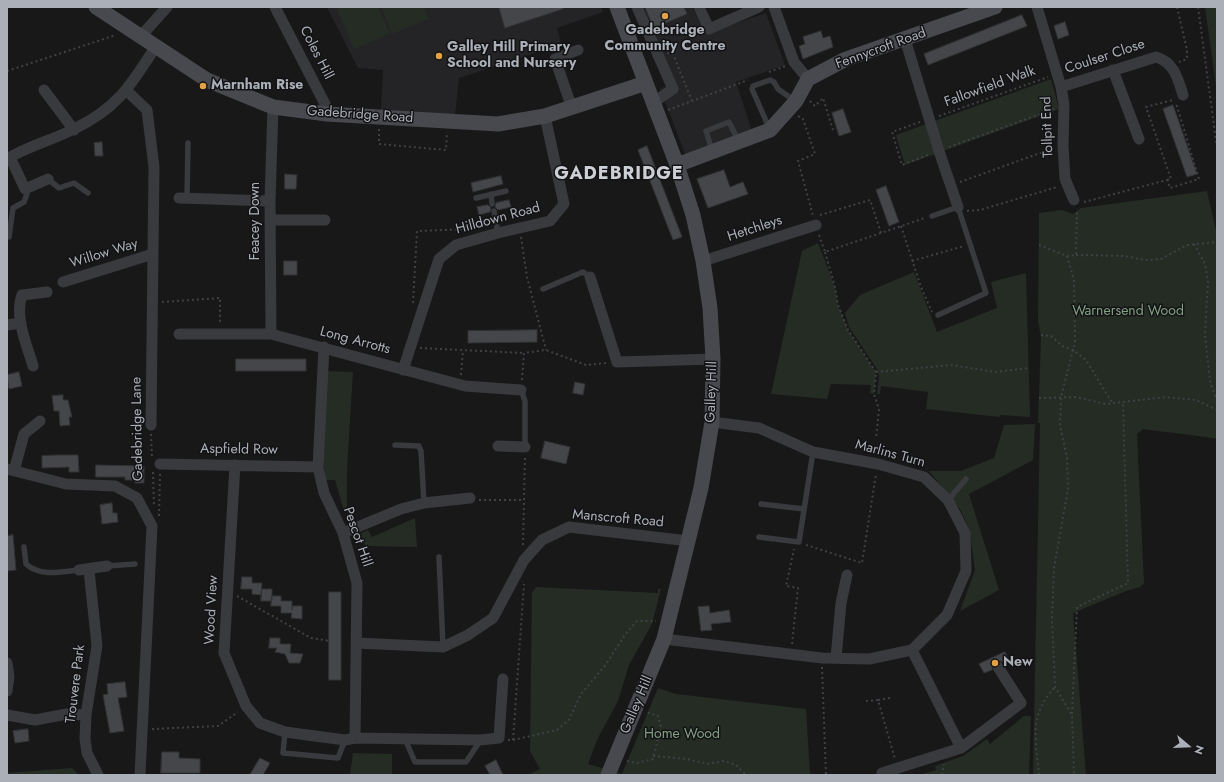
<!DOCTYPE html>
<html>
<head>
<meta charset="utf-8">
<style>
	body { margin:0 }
	#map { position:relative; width:1224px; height:782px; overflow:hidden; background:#181819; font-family:Jost,sans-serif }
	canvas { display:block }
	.frame { position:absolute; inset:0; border:8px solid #abb0b8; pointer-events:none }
	.north { position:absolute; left:1168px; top:726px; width:40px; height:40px; -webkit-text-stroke:3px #131315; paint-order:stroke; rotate:109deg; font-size:11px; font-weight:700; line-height:16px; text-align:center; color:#abb0b8 }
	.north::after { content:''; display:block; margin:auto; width:14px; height:18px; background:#abb0b8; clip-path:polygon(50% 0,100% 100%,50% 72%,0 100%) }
</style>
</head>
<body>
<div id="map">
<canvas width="1224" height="782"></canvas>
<div class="frame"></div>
<div class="north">N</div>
</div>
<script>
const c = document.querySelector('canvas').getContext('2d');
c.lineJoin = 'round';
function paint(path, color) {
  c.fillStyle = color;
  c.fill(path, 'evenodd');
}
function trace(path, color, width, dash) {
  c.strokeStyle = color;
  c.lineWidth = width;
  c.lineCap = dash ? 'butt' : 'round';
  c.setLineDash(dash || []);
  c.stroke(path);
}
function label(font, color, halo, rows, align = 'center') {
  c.font = font + ' Jost,sans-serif';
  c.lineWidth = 3;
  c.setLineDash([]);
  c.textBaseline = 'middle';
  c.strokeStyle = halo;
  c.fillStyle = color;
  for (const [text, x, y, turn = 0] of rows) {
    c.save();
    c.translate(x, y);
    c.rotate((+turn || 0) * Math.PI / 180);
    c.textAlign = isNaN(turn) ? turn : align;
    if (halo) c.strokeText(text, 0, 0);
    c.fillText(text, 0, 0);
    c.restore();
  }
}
paint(new Path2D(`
	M327 7H601L603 12 557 28 561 44 459 78 455 115 381 110 383 70 358 68Z
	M644 7H692L705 34 766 13 785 65 736 82 753 134 686 156 660 89 674 83Z`), '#242426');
paint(new Path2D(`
	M336 7H378L390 34 354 49Z
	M381 7H424L429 19 392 34Z
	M1205 7H1217V94Z
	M1051 79 1059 109 905 165 896 135Z
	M1207 191 1217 235V439C1192 434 1168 433 1143 429L1137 434 1144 583 1140 587 1126 591 1073 613 1086 775H1033L1040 423H1038L1041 337 1038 320 1039 213 1062 210 1073 214 1081 208Z
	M818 243 835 287 838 305 848 330 876 372 874 394 870 393 871 385 831 384 827 399 771 394 802 251Z
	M914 272 937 332 997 308 991 282 1026 273 1030 417 1000 415V417L926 409 928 392 881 386 880 394H877L879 376 877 369 849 327 845 313 860 295Z
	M326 371 353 372 347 469V507L343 508 335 480H326L322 452Z
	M1035 424 1033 460 969 494 999 590 960 611 975 570 969 528 960 509 929 471H961L994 458 1004 425Z
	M415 518 417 547 365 546 360 534 368 530 372 537Z
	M536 587 658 593V589H661L652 624 629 665 618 701 598 738 588 764 622 774 658 688 676 694 806 709 810 775H528L540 769 530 751 532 593Z
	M1024 716H1031L1029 775H919L936 770 935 766 963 756 987 739 990 744Z
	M353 753 392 754V775H350Z
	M72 768 79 775H7V773Z`), '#242c24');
const building = new Path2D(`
	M499 7H563V9L505 28Z
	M645 7H684L687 14 654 28Z
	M1022 15 1027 26 928 65 924 54Z
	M1065 22 1069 35 1058 39 1054 26Z
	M821 31 823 38 830 36 833 47 803 59 799 46 805 44 803 37Z
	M1173 105 1197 174 1187 177 1163 109Z
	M843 109 851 132 839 136 832 113Z
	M102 142 103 156H95L94 143Z
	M647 146 682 237 673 240 638 150Z
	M724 170 730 187 743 182 748 194 708 208 697 179Z
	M285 174 297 175 296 189H285Z
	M501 176 503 184 473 192 471 183Z
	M886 186 899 222 889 226 876 190Z
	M509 200 511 207 498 210 495 207 496 203Z
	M488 205 491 208 490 212 479 215 477 207Z
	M284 261H297V275H284Z
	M537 330V342L468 343V331Z
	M236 359H306V371H236Z
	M19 372 22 386 9 389 7 375Z
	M575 382 585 384 583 395 573 393Z
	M63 395V400H68L72 417H69L70 425 60 426 59 411H54L52 396Z
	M545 441 570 447 566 464 541 458Z
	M56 455H78L79 472H69V467L42 468V456Z
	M96 465 144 466V483H135V480H125V477H96Z
	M112 503 113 513H117L118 522 102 524 100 505Z
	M13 535 16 570 7 571V536Z
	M242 577H252V583H262L261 595 252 594V589H241Z
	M262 589H272V601H261Z
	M329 592H341V680H329Z
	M272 596H281V601H292V610V606H302V619L291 618 292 613H281V606H271Z
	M709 606 710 613 729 610 731 622 711 624 712 630 701 631 698 607Z
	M270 638H280V644H291L290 653 303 654 300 663H289L285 654 275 652 277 648H269Z
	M1005 652 1010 662 1004 664 1001 661H995L992 664V670L984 673 979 664Z
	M125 682 127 697 118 698 124 731 110 733 103 695 108 694 107 684Z
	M28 729 29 741 15 743 13 731Z
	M162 752H179V758L200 759V773H161Z
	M260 758 270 763 263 775H250Z
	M496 760 503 775H490L485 766Z`);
paint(building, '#454649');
trace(building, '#323235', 1);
trace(new Path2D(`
	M1177 7 1187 50V59L1179 62
	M1198 7 1217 148
	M667 53 673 54 692 101
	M7 71 116 35
	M769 72 786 66
	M810 101 815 106 823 98 833 130
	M668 110 748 80
	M798 116 803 119 815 154 798 161 813 216
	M939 116 1048 77
	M920 122 892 132 902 165 930 154
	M379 129V144L446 150 447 132
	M949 147 1054 109
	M1167 180 1171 179 1146 107 1173 100
	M960 182 1054 148
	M1084 202 1167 180 1170 188 1199 179 1176 103
	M967 211 980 210 1057 187
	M820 215 870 200 881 233
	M901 226 921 287 932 312
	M819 235 825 252 925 218
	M521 237 527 277 546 350
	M1194 244 1205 264 1208 281 1205 335 1210 381 1217 401
	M1039 245 1067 256 1076 255 1077 210
	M825 252 835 287 838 305 848 330 876 372 874 394 879 409 876 439
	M1076 255 1124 256 1145 260 1161 259 1187 245 1217 242
	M1067 256 1074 280 1075 342 1061 397 1060 425 1067 458 1068 489 1054 568 1052 618 1055 687 1072 715 1074 775
	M912 261 964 246
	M162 302 220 298V324
	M413 303 417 231 472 229
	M1041 335 1051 336 1062 346 1073 350 1086 360 1113 404
	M420 348 524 353
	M876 372 952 365 995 372 1028 368
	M461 375 463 350
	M522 380 524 353 546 350 586 365 607 363
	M1039 398 1076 397 1105 404 1166 397 1196 400 1217 410
	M151 434 152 457
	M153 472 154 507
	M479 500H524
	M159 516 160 473
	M523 545 525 456
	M806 545 862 563 876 474
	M237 596 311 638 330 641
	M792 644 798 588 786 586 794 549
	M822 667 826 775
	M890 698 878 700 895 759
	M866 701 878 700
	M1072 714 1077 607 1128 583 1123 403
	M152 729 218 726 238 712
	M508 740H513L524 584
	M513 740 557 730 569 720 581 694 604 667 627 632 637 621H656
	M653 756 687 759 707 764 724 761 736 765 746 775
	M627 761 637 763 653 759 661 727 658 716 646 712
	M942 775 944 764
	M1039 775C1036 739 1028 716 1055 687`), '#3f4145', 2, [2, 3]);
trace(new Path2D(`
	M770 130 752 89 753 86 770 80 774 82 778 89 795 101
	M712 150 706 131 729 122 738 140
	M48 179 59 188 74 183 88 193
	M491 194 492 204
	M187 198 188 143
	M476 198 506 191
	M494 211 498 233
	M932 216 958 207 986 293 938 315
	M9 237 13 208 24 202 27 194 25 189
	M543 289 583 272 590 277
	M521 390 525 401V447
	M395 445 419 446 421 451 424 503
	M948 500 966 479
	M761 504 804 509
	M759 537 799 542 813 452
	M24 547 26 564C40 577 62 572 79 570
	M439 557 443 647
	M107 566 135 564
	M285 732 283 753 338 758 345 740
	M405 739 415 762H466L480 741`), '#393a3e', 5.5);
trace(new Path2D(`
	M275 7 326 106 327 114
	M637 7 673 89 654 102
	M699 7 709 29 759 7
	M774 7 794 62 808 79
	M1037 7 1061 87 1064 105 1063 145 1065 179 1074 200
	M141 36 167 7
	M905 39 939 151 958 207
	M1113 70 1139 139
	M1061 87 1156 57C1174 62 1178 79 1183 95
	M44 90 74 130
	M127 91 147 110 154 167 151 425
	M572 108 555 59 578 50
	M10 157 25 189 48 179
	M7 159C28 146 53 140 74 129 118 108 131 85 156 46
	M179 198 270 201
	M271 220H325
	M703 261 816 225
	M590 277 617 362 713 359
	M63 282 153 254
	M7 325 21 323
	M179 334H271L465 386 521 390
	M271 334 270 201 273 107
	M324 347 318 467 324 493 343 533 357 583 355 738
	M33 366C27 345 14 317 22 295L47 292
	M403 370 439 259 456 245 498 233 550 221 564 204 545 116
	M498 446 525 447
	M160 464 318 467
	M235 465 224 653 246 706 260 723 285 732 345 740 355 738 480 740 499 738 503 679
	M7 469 66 484 115 486 137 498 152 526 140 775
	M14 471 24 434 40 421
	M343 533 401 509 424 503 470 498
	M79 570 107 566
	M89 570 97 646 86 715 85 739 87 753 98 775
	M664 639 822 658 869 659 912 650 947 615 966 571 965 533 948 500 924 477 878 464 813 452 759 428 712 422
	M357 643 443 647 468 635 493 618 524 560 542 540 569 527 689 541
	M912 650 961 748
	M836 658 841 603 847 575
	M7 663 9 677 7 691
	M7 715 35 720 67 714 86 715
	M882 773 961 748 1021 703 998 667`), '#393a3e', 11);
trace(new Path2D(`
	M96 7 207 80 273 107 327 114 498 124 545 116 646 83
	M677 165 770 130 796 101 808 79 846 59 995 7
	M608 775 664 639 701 488 712 422 713 359 710 308 703 261 693 215 677 165 617 7`), '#47494e', 15);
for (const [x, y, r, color] of [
	[665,16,4,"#e3a247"],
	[439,56,4,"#e3a247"],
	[203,86,4,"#e3a247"],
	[995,663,4,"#e3a247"]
]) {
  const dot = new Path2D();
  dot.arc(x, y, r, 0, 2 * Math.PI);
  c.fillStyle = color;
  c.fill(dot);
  trace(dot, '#131315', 1.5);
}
label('bold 14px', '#abb0b8', '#131315', [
	["Gadebridge",665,31,"center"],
	["Community Centre",665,47,"center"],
	["Galley Hill Primary",447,48],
	["School and Nursery",447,64],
	["Marnham Rise",211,86],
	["New",1003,663]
], 'left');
label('14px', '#abb0b8', '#131315', [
	["Fennycroft Road",881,49,-20],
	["Coles Hill",316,53,63],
	["Coulser Close",1105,57,-18],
	["Fallowfield Walk",990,87,-20],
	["Gadebridge Road",360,115,4],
	["Tollpit End",1048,127,-92],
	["Hilldown Road",498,219,-15],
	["Feacey Down",256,221,-90],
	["Hetchleys",755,229,-18],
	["Willow Way",104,254,-17],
	["Long Arrotts",355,341,15],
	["Galley Hill",712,392,-88],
	["Gadebridge Lane",138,429,-91],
	["Aspfield Row",239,450,1],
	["Marlins Turn",890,454,15],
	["Manscroft Road",618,519,5],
	["Pescot Hill",357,537,71],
	["Wood View",212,610,-87],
	["Trouvere Park",76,684,-83],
	["Galley Hill",637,705,-67]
]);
label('14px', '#84a184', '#131315', [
	["Warnersend Wood",1128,312],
	["Home Wood",682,735]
]);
c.letterSpacing = '1px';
label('bold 18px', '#cccfd5', '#131315', [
	["GADEBRIDGE",619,175]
]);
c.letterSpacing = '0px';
</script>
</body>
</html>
